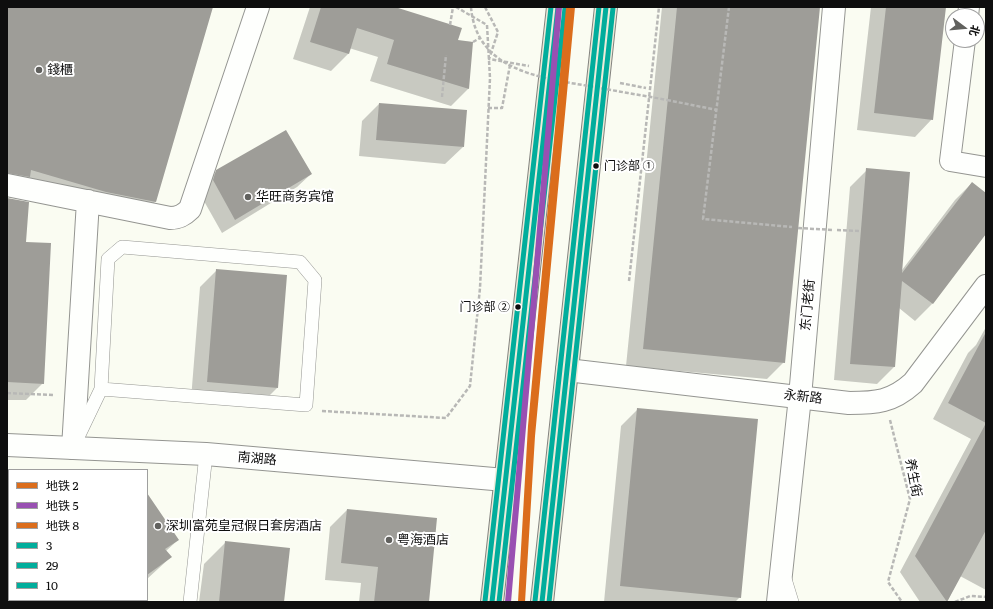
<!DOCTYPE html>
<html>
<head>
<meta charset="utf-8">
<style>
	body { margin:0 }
	#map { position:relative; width:993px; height:609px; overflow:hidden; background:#fafcf2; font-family:Literata,"Noto Sans SC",serif }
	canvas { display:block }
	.frame { position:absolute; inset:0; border:8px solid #0e0e0e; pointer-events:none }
	.legend { position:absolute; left:8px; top:469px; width:140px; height:132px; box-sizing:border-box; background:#fff; border:1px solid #9f9f9f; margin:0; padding:5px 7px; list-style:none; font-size:12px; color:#0e0e0e }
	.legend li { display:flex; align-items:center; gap:8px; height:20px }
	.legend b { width:20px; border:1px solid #9f9f9f }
	.north { position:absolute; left:945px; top:8px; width:40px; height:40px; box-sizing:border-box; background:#fff; border:1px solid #9f9f9f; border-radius:50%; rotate:106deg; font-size:11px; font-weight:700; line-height:16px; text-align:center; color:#0e0e0e }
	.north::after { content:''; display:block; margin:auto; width:14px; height:18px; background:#61615e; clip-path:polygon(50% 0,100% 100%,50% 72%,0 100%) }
</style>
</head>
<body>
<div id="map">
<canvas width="993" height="609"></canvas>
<div class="frame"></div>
<ul class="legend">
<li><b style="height:5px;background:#db6d1c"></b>地铁 2</li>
<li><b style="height:5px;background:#9950b2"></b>地铁 5</li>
<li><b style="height:5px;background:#db6d1c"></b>地铁 8</li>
<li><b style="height:5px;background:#01ad9c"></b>3</li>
<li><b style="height:5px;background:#01ad9c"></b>29</li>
<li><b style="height:5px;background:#01ad9c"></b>10</li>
</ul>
<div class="north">北</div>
</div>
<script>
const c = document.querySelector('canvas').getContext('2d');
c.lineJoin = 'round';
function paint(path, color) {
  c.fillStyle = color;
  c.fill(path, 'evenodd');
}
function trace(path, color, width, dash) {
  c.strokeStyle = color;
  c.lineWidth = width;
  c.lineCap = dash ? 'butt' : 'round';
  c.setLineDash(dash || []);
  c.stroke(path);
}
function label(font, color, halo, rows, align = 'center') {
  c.font = font + ' Literata,"Noto Sans SC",serif';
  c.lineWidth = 4;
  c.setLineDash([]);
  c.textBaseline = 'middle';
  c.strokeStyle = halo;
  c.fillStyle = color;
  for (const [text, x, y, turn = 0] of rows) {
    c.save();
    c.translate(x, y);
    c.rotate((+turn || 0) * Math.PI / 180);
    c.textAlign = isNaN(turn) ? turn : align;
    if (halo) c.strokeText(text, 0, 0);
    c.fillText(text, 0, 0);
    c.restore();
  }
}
paint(new Path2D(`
	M7 7H212L155 202 138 219 7 193Z
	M310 7H393L457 41 472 42 468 89 451 106 370 81 378 57 349 48 348 54 331 71 293 59Z
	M662 7H819L784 362 767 379 626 366Z
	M871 7H945L932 119 915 137 857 130Z
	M379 104 463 147 445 164 359 156 362 121Z
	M867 170 902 270 955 200 972 183 986 194V233L932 304 915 321 899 308 894 367 877 384 834 380 850 187Z
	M217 171 311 174 297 187 222 233 200 194 203 185Z
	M7 199 43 383 26 400H7Z
	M217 270 277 388 260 405 191 399 200 287Z
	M986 327V590L960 576 947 602H920L900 572 971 439 933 419 968 353 976 345Z
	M638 409 740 597 735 602H604L621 426Z
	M347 510 428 602H359L361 583 325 580 330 527Z
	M147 513 178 540 166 551 171 557 147 579Z
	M7 522H9V600H103L91 602H15L7 600Z
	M226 542 283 602H199L204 564Z`), '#0003');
paint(new Path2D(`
	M7 7H213L156 202 106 192 31 170 30 177 7 173Z
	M321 7H395L462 28 458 40 473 42 469 89 387 64 394 40 357 28 349 54 310 42Z
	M677 7H820L785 363 643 349Z
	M886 7H946L933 120 874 113Z
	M379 103 467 110 464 147 376 140Z
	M286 130 312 174 235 220 213 180 216 170Z
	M866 168 910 172 902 273 972 182 986 193V234L933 304 902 281 895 367 850 364Z
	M7 198 29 202 26 242 51 243 44 384 7 382Z
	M216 269 287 275 278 388 207 382Z
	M986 332V530L947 602 915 556 986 423 948 403Z
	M637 408 758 419 741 598 620 586Z
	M147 493 179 540 165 549 172 557 147 575Z
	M347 509 437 518 429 602H374L378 567 341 563Z
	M225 541 290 548 284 602H219Z`), '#9e9d98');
const service = new Path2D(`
	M78 437 101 389 108 259 122 247 300 262 315 280 306 405 101 389
	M785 579 792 602
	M190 602 206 454`);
const pedestrian = new Path2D(`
	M968 16 969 7
	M965 40 950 161 986 167`);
const minor = new Path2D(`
	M7 185 170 218C179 218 184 215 190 209L258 7
	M567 370 849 403C876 403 892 402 913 383L986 286
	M73 448 88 201`);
const tertiary = new Path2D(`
	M7 445 206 454 505 480
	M778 602 800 397 834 7`);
const primary = new Path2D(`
	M492 602 558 7
	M542 602 606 7`);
trace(service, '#949591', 14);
trace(pedestrian, '#949591', 22);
trace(minor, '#949591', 24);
trace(tertiary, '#949591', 24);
trace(primary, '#82827e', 24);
trace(new Path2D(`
	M485 7 498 32 489 59 529 66
	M729 7 703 219 792 227
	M450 25 453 7
	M473 42 480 38
	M620 83 646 88
	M442 97 446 55
	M667 100 717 110
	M488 108H502L510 65
	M837 230 861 231
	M629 281 659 7
	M7 393 53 395
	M322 411 446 418 470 386 480 288 490 78 487 25 456 7
	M890 420 910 499 888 582 902 602
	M955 602 970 596 986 597`), '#b8b8b6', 2.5, [4, 2]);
trace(service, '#fefffd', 13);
trace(pedestrian, '#fefffd', 20);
trace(minor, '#fefffd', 22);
trace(tertiary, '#fefffd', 22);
trace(primary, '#ecebd9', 22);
trace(new Path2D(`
	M471 7C476 70 540 78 589 86 615 91 641 95 667 100
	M798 228 834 230`), '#b8b8b6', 2.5, [4, 2]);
trace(new Path2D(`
	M492 602 558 7
	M542 602 606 7`), '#01ad9c', 5);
trace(new Path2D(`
	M499 602 565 8
	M549 602 613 8`), '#01ad9c', 5);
trace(new Path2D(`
	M485 601 551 7
	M535 601 599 7`), '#01ad9c', 5);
trace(new Path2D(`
	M522 602 532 436 572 7`), '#db6d1c', 6);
trace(new Path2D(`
	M508 602 559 7`), '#9950b2', 6);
trace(new Path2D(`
	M521 602 531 426 569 8`), '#db6d1c', 6);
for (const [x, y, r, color] of [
	[39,70,4,"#61615e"],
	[596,166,3.5,"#0e0e0e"],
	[248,197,4,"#61615e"],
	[518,307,3.5,"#0e0e0e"],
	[158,526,4,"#61615e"],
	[389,540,4,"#61615e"]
]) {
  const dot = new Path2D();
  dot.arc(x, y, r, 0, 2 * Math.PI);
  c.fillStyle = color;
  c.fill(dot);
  trace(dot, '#fff', 1.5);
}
label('12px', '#0e0e0e', '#fff', [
	["门诊部 ①",604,166],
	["门诊部 ②",510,307,"right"]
], 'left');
label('13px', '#0e0e0e', '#fff', [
	["錢櫃",47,70],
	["华旺商务宾馆",256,197],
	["深圳富苑皇冠假日套房酒店",166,526],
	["粤海酒店",397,540]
], 'left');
label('13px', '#0e0e0e', '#fff', [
	["东门老街",808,305,-85],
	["永新路",803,397,7],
	["南湖路",257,459,5],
	["养生街",913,478,79]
]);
</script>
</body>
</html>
